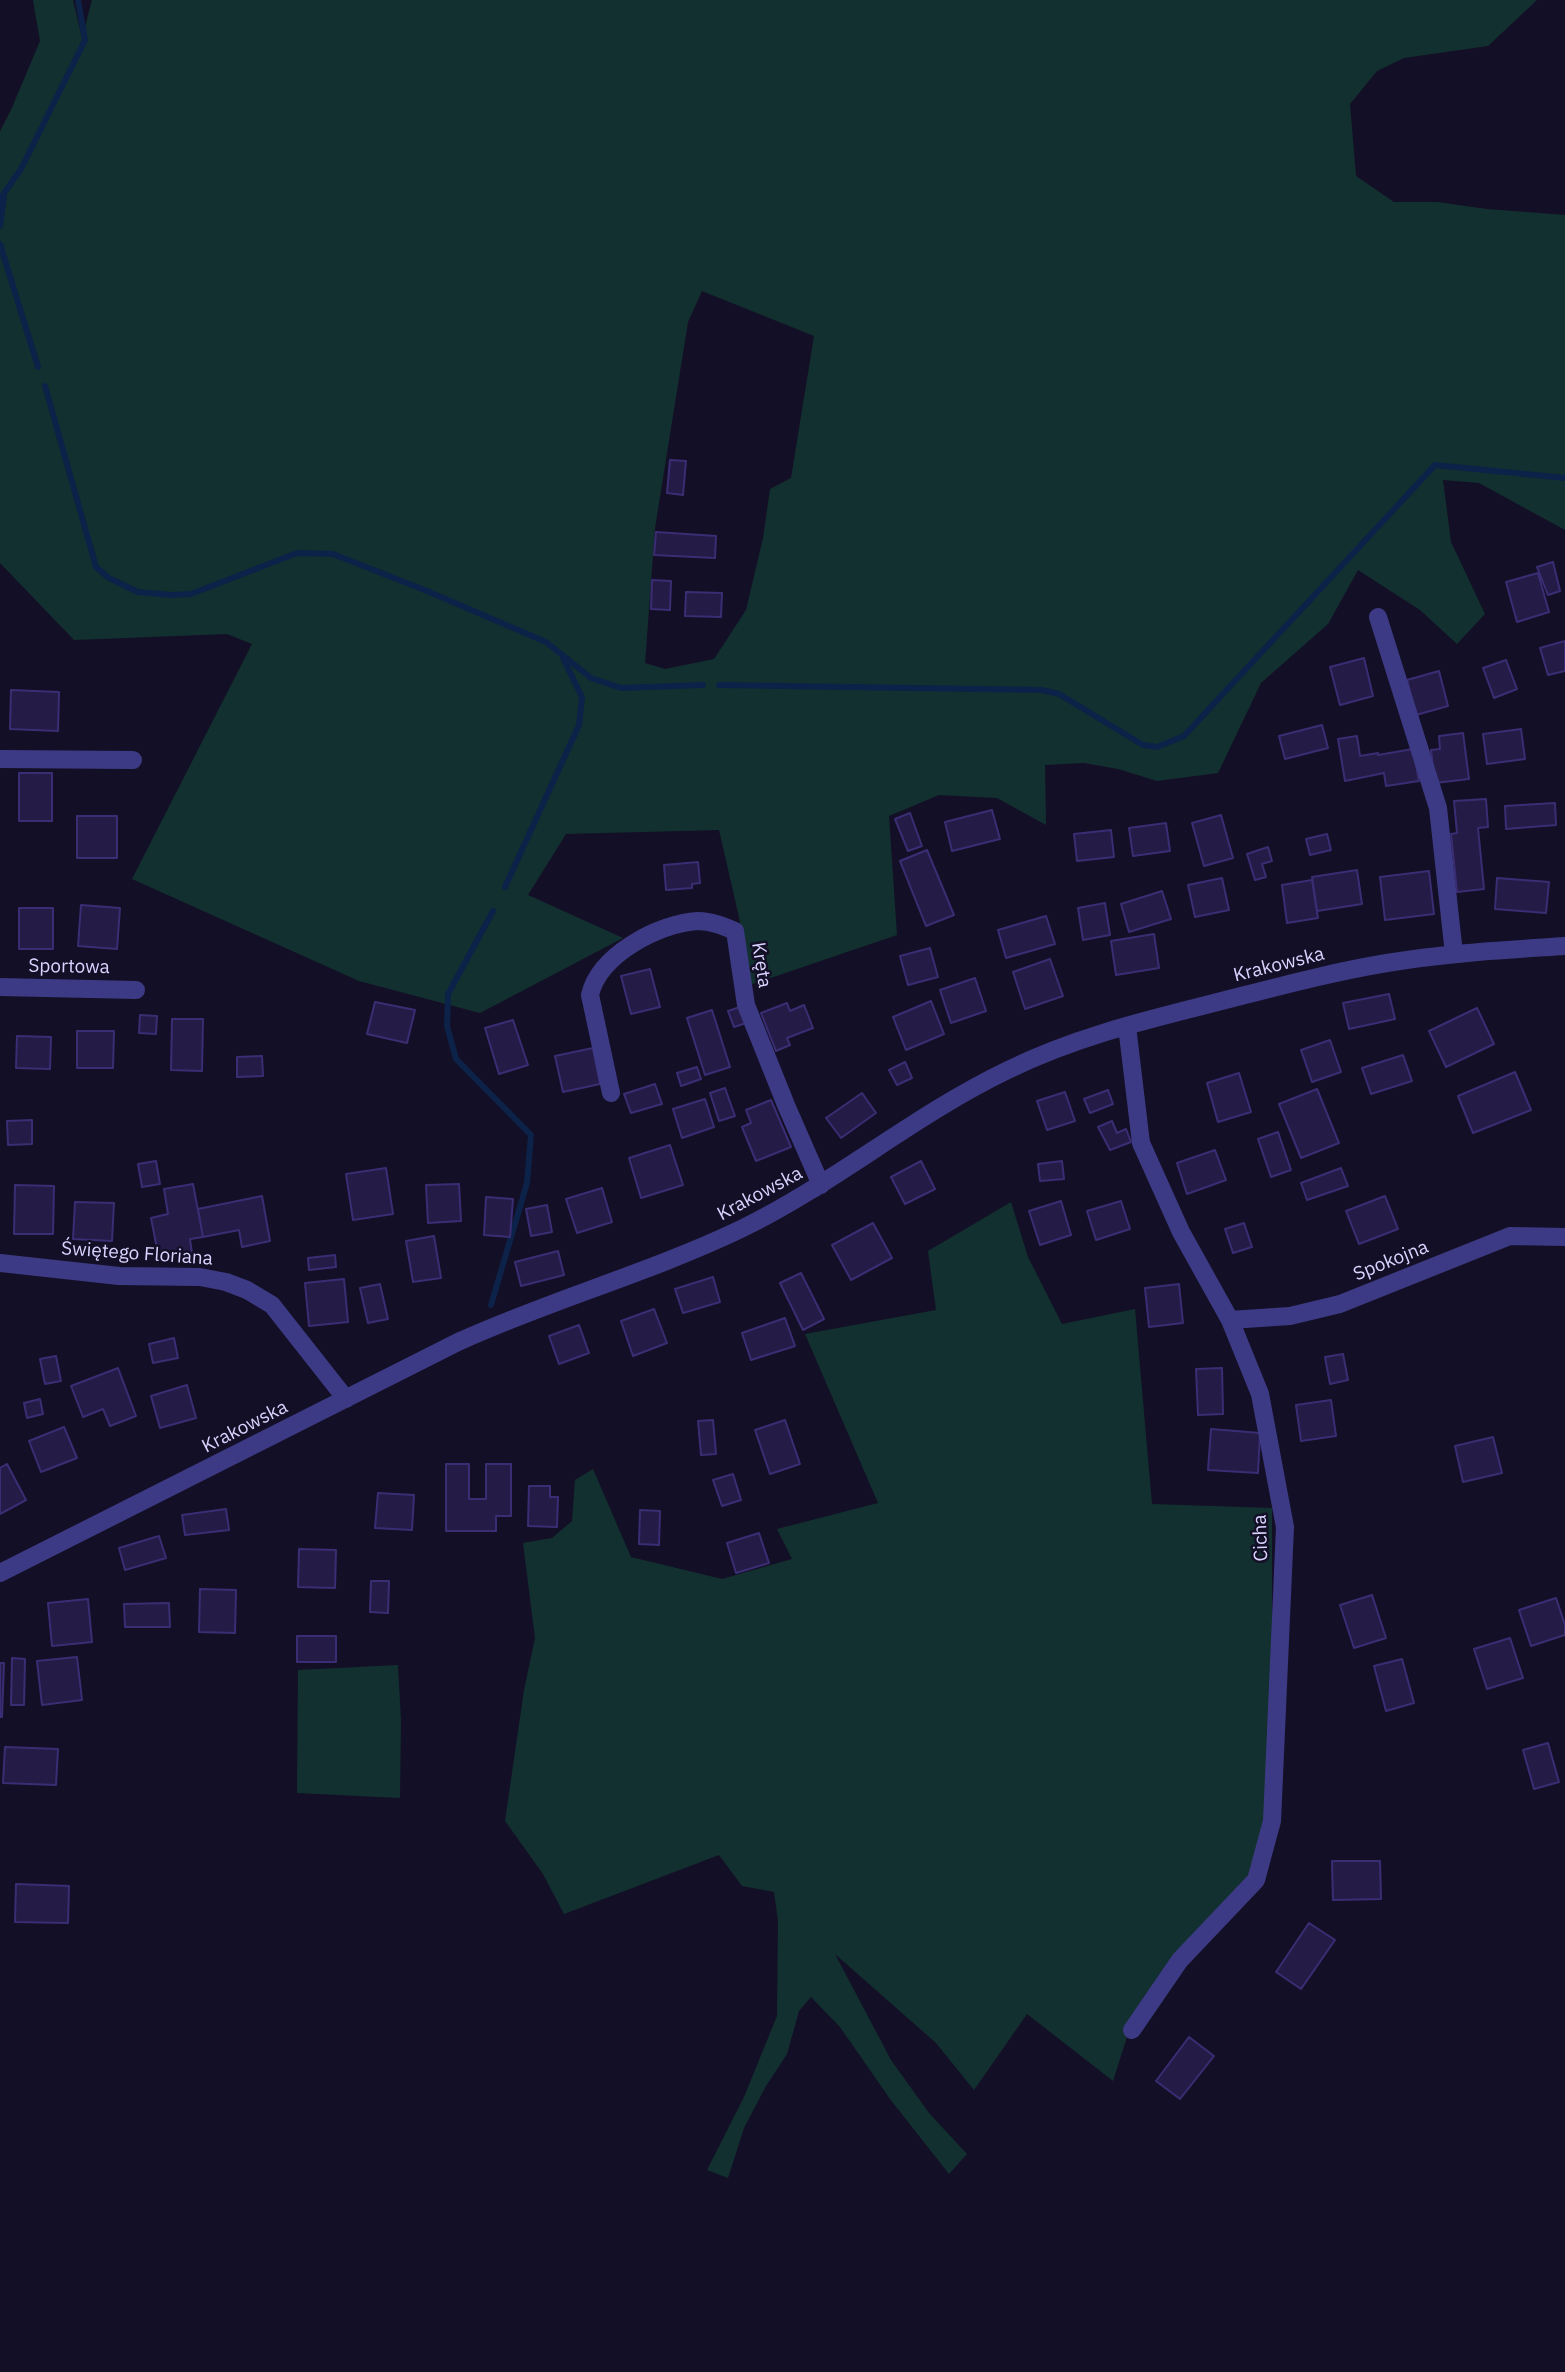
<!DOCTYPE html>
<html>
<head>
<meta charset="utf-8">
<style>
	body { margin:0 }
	canvas { display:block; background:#130f26 }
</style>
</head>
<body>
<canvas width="1565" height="2372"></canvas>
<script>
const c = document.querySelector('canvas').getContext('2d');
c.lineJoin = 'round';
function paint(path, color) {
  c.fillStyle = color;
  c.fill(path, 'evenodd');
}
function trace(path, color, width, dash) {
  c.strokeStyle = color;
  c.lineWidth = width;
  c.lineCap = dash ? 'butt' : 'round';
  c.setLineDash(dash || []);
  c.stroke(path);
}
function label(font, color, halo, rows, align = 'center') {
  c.font = font + ' "IBM Plex Sans",sans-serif';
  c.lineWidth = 5;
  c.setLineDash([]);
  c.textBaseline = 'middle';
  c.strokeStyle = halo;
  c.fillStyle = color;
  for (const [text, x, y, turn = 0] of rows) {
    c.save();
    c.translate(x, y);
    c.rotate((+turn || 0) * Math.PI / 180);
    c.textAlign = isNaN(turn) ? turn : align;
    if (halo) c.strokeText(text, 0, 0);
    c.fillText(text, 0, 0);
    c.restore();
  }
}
paint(new Path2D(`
	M33 0H73L82 38 92 0H1537L1488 46 1404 58 1377 71 1350 104 1356 176 1394 202H1437L1487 209 1565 215V530L1479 483 1443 480 1451 542 1485 614 1457 644 1420 610 1358 570 1328 624 1261 683 1218 773 1157 781 1118 769 1084 763 1045 765 1046 825 997 798 939 795 889 816 897 935 750 985 739 917 719 830 566 834 528 895 623 938 480 1013 359 981 132 879 252 644 227 634 74 640 0 563V131L11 110 40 41ZM702 291 814 336 791 478 770 489 763 538 746 610 714 659 665 669 645 663 655 528 688 322Z
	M1011 1202 1028 1257 1062 1324 1135 1309 1152 1504 1272 1508V1748L1262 1845 1247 1881 1133 2018 1113 2081 1027 2014 974 2090 936 2043 835 1954 891 2060 929 2113 967 2154 949 2174 890 2099 840 2027 811 1997 799 2011 787 2054 766 2086 744 2128 728 2178 707 2170 744 2097 777 2016 778 1921 774 1892 742 1886 719 1855 564 1914 543 1874 505 1821 524 1690 535 1638 523 1543 552 1538 572 1521 575 1480 593 1469 631 1557 722 1579 792 1559 777 1529 878 1503 805 1334 936 1310 928 1251Z
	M398 1665 401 1721 400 1798 297 1793 298 1670Z`), '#12302f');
trace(new Path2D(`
	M0 199 21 169 85 40 78 0
	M0 226 4 196
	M0 244 38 367
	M45 386 96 567 109 578 138 592 171 595 191 594 297 553 333 554 427 591 546 642 591 678 621 688 703 685
	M719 685 1042 690 1059 694 1143 745 1157 747 1184 736 1435 465 1565 478
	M505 887 579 725 582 697 563 658
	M491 1305 527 1183 531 1135 456 1059 447 1026 448 994 493 911`), '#0c2248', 6);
const building = new Path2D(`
	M670 460 686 461 683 495 667 493Z
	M656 532 716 536 715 558 654 555Z
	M1553 562 1560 591 1548 595 1537 567Z
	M1538 573 1549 612 1517 622 1506 582Z
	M652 580 671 581 670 610 651 609Z
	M686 592 722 593 721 617 685 616Z
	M1565 641V671L1548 675 1540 648Z
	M1364 658 1373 696 1340 705 1330 667Z
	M1506 660 1517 689 1494 698 1483 668Z
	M1439 671 1448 706 1416 715 1407 680Z
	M11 690 59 692 58 731 10 729Z
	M1322 725 1328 748 1285 759 1279 736Z
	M1521 729 1525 759 1487 764 1483 734Z
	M1463 733 1469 779 1435 783 1431 750 1440 749 1439 736Z
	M1357 736 1360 756 1378 753V755L1413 749 1419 781 1386 786 1384 773 1345 781 1338 739Z
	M19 773H52V821H19Z
	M1486 799 1488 827 1478 828 1484 889 1457 892 1451 834 1457 833 1454 801Z
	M1555 803 1556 825 1506 829 1505 806Z
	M992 810 1000 839 952 851 945 822Z
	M910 813 922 846 908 851 895 819Z
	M1221 815 1233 858 1204 866 1192 823Z
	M77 816H117V858H77Z
	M1166 823 1170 851 1133 856 1129 828Z
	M1111 830 1114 857 1077 861 1074 834Z
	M1327 834 1331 850 1310 855 1306 839Z
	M1268 847 1272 861 1262 864 1266 877 1255 880 1247 854Z
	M927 850 954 915 926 926 900 861Z
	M698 862 700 883 692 884V888L666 890 664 865Z
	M1357 870 1362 904 1317 911 1312 877Z
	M1429 871 1434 914 1385 920 1380 877Z
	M1222 878 1229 910 1195 917 1188 885Z
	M1497 878 1549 882 1546 913 1495 909Z
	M1312 880 1318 918 1287 923 1282 885Z
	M1162 891 1171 919 1129 932 1121 904Z
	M1105 903 1110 935 1083 940 1078 908Z
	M81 905 120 908 117 949 78 946Z
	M19 908H53V949H19Z
	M1046 916 1055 944 1006 958 998 930Z
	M1154 934 1159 968 1116 975 1111 941Z
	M930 948 938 977 908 985 900 956Z
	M1050 959 1063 996 1025 1009 1013 972Z
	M650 969 660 1007 631 1014 621 976Z
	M975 978 986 1011 951 1023 940 990Z
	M1389 994 1395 1019 1349 1029 1343 1003Z
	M931 1001 944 1034 906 1050 893 1017Z
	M375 1002 415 1010 407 1043 367 1034Z
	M787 1003 790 1011 804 1005 813 1028 787 1038 790 1045 776 1051 761 1013Z
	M740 1007 746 1023 734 1027 728 1011Z
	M1477 1008 1494 1044 1446 1067 1429 1031Z
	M712 1010 730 1067 705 1075 687 1018Z
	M140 1015 157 1016 156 1034 139 1033Z
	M172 1019H203L202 1071 171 1070Z
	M513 1020 528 1065 499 1074 485 1028Z
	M77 1031H114L113 1068H77Z
	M17 1036 51 1037 50 1069 16 1068Z
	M1330 1040 1341 1072 1312 1082 1301 1050Z
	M593 1048 600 1084 563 1092 555 1056Z
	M1403 1055 1412 1081 1371 1094 1362 1068Z
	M262 1056 263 1076 237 1077V1057Z
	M905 1062 912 1078 897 1085 889 1070Z
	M697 1067 701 1079 681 1086 677 1073Z
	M1515 1072 1531 1110 1473 1133 1458 1096Z
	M1239 1073 1251 1112 1218 1122 1207 1083Z
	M655 1084 662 1104 631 1113 624 1094Z
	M725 1088 735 1116 719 1121 710 1093Z
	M1317 1089 1339 1143 1301 1158 1279 1104Z
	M1108 1090 1113 1104 1090 1113 1084 1099Z
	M1065 1092 1075 1121 1047 1130 1037 1101Z
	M862 1093 876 1113 841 1138 826 1118Z
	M705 1099 714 1127 682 1138 673 1109Z
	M771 1100 791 1147 756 1161 742 1127 751 1123 746 1110Z
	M32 1120V1144L8 1145 7 1121Z
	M1112 1121 1117 1133 1126 1129 1131 1142 1110 1150 1098 1127Z
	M1278 1132 1291 1170 1271 1177 1258 1139Z
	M670 1145 683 1185 641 1198 629 1158Z
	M1215 1150 1226 1180 1187 1194 1177 1163Z
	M156 1161 160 1184 142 1187 138 1164Z
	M921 1161 935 1189 905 1204 891 1177Z
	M1062 1161 1064 1179 1040 1181 1038 1164Z
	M386 1168 393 1214 353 1220 346 1174Z
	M1341 1168 1348 1186 1307 1200 1301 1183Z
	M193 1184 203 1237 190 1239 192 1253 159 1259 151 1218 168 1214 164 1189Z
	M459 1184 461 1221 428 1223 426 1185Z
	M15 1185 54 1186 53 1234H14Z
	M602 1188 612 1222 577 1233 566 1199Z
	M262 1196 270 1241 242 1247 239 1230 203 1237 198 1209Z
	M1385 1196 1398 1229 1359 1244 1346 1211Z
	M486 1197 513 1199 510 1237 484 1235Z
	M1061 1201 1071 1235 1040 1245 1029 1211Z
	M1121 1201 1130 1229 1096 1240 1087 1211Z
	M75 1202 114 1203 112 1241 73 1239Z
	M547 1205 552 1232 531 1236 526 1209Z
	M873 1223 892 1258 851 1280 832 1245Z
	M1244 1223 1252 1247 1233 1253 1225 1229Z
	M434 1236 441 1278 413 1282 406 1241Z
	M558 1251 564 1275 521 1286 515 1262Z
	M335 1255 336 1267 309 1270 308 1258Z
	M801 1273 824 1319 803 1330 780 1283Z
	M713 1277 720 1302 683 1313 675 1289Z
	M344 1279 348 1322 309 1326 305 1283Z
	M380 1284 388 1319 368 1323 360 1288Z
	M1179 1284 1183 1323 1149 1327 1145 1288Z
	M654 1309 667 1343 633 1356 621 1321Z
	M785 1318 795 1346 751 1360 742 1333Z
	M579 1325 589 1353 559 1364 549 1336Z
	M174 1338 178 1358 153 1363 149 1344Z
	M1343 1354 1348 1380 1330 1384 1325 1357Z
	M56 1356 61 1381 45 1384 40 1359Z
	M118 1368 136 1416 110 1426 103 1409 83 1417 71 1386Z
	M1222 1368 1223 1414 1198 1415 1196 1369Z
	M187 1385 196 1418 160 1428 151 1396Z
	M40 1399 43 1414 27 1418 24 1403Z
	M1331 1400 1336 1436 1301 1441 1296 1405Z
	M713 1420 716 1454 701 1455 698 1421Z
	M785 1420 800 1464 770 1474 755 1430Z
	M64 1427 77 1458 41 1472 29 1441Z
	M1211 1429 1260 1433 1258 1473 1208 1470Z
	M1493 1437 1502 1473 1463 1482 1455 1446Z
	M7 1464 26 1500 0 1514V1468Z
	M446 1464H469V1499H486V1464H511V1516H496V1531H446Z
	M733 1474 741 1500 722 1506 713 1480Z
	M529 1486H550V1497H558L557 1527 528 1526Z
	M378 1493 414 1495 412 1530 375 1528Z
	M226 1509 229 1530 185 1535 182 1515Z
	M640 1510 660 1511 659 1545 639 1544Z
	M759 1533 769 1563 736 1573 727 1543Z
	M159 1536 166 1558 125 1570 119 1548Z
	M299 1549 336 1550 335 1588 298 1587Z
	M371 1581H389L388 1613 370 1612Z
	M200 1589 236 1590 235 1633 199 1632Z
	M1372 1595 1386 1638 1354 1648 1340 1605Z
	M1556 1598 1565 1625V1635L1531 1646 1519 1610Z
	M88 1599 92 1642 52 1646 48 1603Z
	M169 1603 170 1627H125L124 1604Z
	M297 1636H336V1662H297Z
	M1510 1638 1523 1678 1487 1689 1474 1649Z
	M77 1657 82 1700 42 1705 37 1661Z
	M12 1658 25 1659 24 1705H11Z
	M1402 1659 1414 1703 1386 1711 1374 1666Z
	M0 1663H4L2 1717H0Z
	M1548 1743 1559 1782 1534 1789 1523 1750Z
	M5 1747 58 1749 56 1785 3 1783Z
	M1332 1861H1380L1381 1899 1333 1900Z
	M16 1884 69 1886 68 1923 15 1922Z
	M1309 1923 1335 1940 1301 1989 1276 1972Z
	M1189 2037 1214 2056 1180 2099 1156 2081Z`);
paint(building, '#241b47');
trace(building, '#3b2d73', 2);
trace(new Path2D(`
	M1378 617 1438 808 1454 954
	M0 759 133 760
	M0 987 136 990
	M1127 1026 1141 1143 1181 1232 1230 1320 1260 1394 1285 1527 1272 1821 1256 1880 1180 1960 1132 2030
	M611 1093 590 995C599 955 659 923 698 921 711 921 723 926 735 931L746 1005 786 1105 821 1185
	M0 1263 119 1276 200 1277 226 1282 247 1290 272 1305 346 1399
	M1230 1320 1290 1316 1340 1304 1510 1236 1565 1237
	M0 1573 458 1342C550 1300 649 1273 741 1229 834 1184 914 1115 1008 1070 1071 1039 1138 1022 1206 1005 1266 990 1326 973 1387 963 1446 953 1505 950 1565 946`), '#3d3a85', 18);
label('19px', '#d9d4ff', '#130f26', [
	["Kręta",761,965,81],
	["Krakowska",1279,965,-14],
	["Sportowa",69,967,1],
	["Krakowska",760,1194,-28],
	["Świętego Floriana",137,1254,4],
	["Spokojna",1391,1261,-22],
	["Krakowska",245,1427,-27],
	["Cicha",1261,1538,-92]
]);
</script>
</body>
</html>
